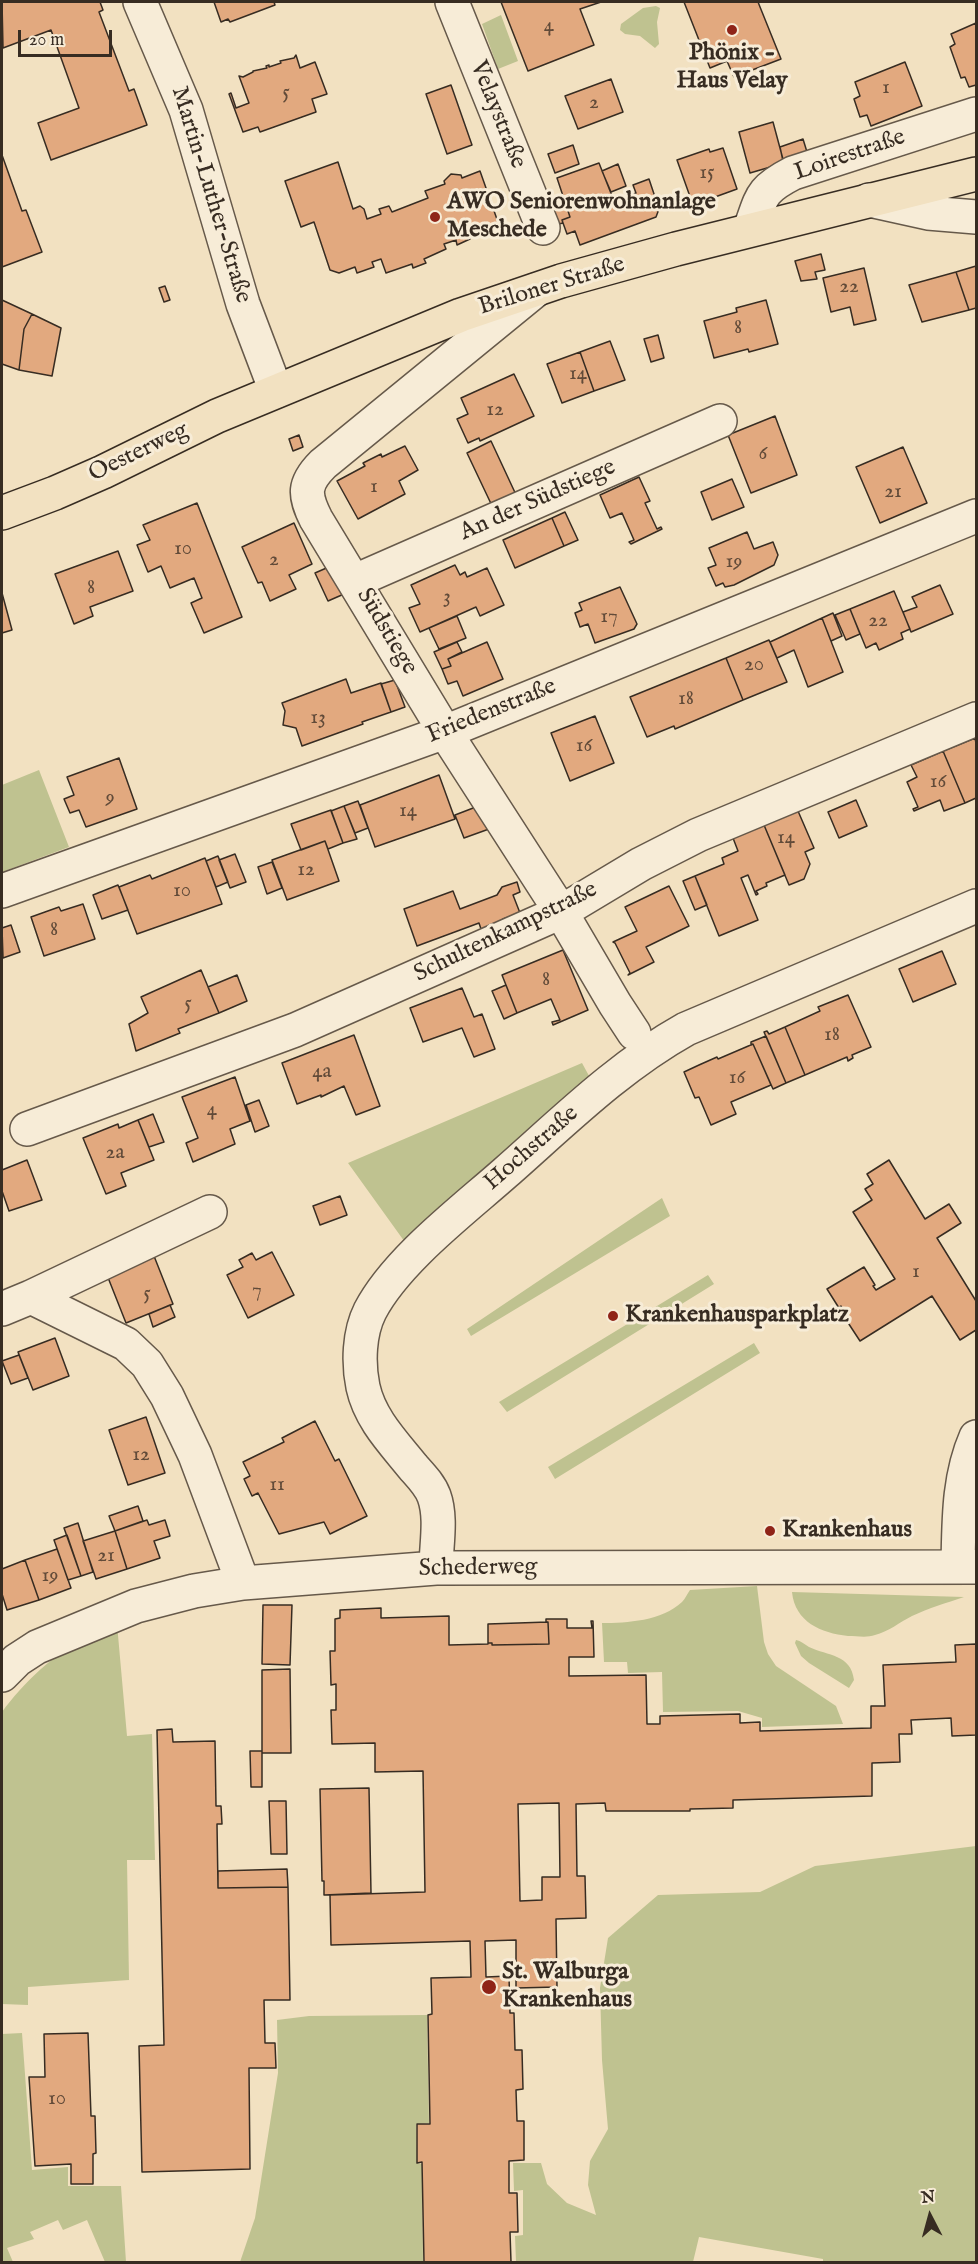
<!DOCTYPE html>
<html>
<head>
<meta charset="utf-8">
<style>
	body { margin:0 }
	#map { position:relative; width:978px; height:2264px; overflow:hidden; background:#f2e1c1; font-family:"IM FELL English",serif }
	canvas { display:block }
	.frame { position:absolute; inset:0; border:3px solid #372c22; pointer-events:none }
	.north { position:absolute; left:900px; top:2186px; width:60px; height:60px; -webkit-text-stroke:4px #f7ecd7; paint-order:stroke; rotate:354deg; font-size:16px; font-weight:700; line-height:24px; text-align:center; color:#372c22 }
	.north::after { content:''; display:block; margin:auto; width:21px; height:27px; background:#372c22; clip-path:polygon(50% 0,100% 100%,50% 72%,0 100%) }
	.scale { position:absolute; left:18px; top:30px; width:94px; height:27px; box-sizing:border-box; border:3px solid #372c22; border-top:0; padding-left:8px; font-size:18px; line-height:21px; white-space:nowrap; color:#372c22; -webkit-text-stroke:4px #f7ecd7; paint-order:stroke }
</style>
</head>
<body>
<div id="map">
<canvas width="978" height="2264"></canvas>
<div class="frame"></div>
<div class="north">N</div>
<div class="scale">20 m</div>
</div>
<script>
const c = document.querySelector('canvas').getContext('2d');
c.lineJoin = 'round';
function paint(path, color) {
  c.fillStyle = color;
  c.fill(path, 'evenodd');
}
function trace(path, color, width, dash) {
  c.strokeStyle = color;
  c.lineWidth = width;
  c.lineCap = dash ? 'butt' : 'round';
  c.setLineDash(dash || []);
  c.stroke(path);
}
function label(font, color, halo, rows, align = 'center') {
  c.font = font + ' "IM FELL English",serif';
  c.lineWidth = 6;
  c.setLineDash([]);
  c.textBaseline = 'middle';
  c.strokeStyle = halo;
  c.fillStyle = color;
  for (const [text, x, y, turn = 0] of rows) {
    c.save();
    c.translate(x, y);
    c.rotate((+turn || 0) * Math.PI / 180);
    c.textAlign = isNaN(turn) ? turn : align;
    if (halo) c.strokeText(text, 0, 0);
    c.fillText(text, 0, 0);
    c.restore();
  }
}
paint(new Path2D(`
	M656 6 660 8 657 22 659 44 655 48 640 36 625 34 620 30 621 24 643 8Z
	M501 15 518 61 498 69 482 24Z
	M39 770 69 847 2 872V785Z
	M582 1063 594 1085 407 1245 348 1163Z
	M662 1198 670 1216 471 1336 467 1329Z
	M708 1275 714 1284 507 1412 499 1402Z
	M754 1343 760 1353 555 1479 548 1467Z
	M757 1586 764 1642 768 1654 776 1666 836 1706 843 1724 762 1727V1718L738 1711 663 1712 662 1672 628 1673 627 1662H604L602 1623C627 1623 662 1621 682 1602 685 1599 687 1594 690 1590Z
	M792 1592 964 1597C946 1603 929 1608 912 1616 900 1622 888 1632 875 1635 867 1638 857 1636 848 1636 821 1633 795 1622 792 1592Z
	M117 1624 127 1736 152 1734 155 1860H127L129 1980 28 1987V2005L2 2004V1712C23 1683 54 1654 86 1637 96 1631 107 1628 117 1624Z
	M796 1640C801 1641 804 1644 809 1647 828 1656 851 1654 854 1680L849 1688 809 1663 801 1656 795 1643Z
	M976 1846V2262H823V2259L699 2237 693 2262H516L515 2236 523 2235V2190L514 2191 513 2163H541L547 2184 567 2203 596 2215 588 2185 590 2161 608 2129 602 2060 600 1988 608 1938 658 1895 760 1892 815 1866Z
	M427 2015 429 2123 416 2124 417 2163 422 2164 423 2262H240L255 2218 278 2073 277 2020 309 2016Z
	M22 2033 32 2170 68 2167V2186H121L126 2262H105L87 2220 63 2230 58 2220 30 2232 34 2239 7 2248 13 2262H2V2034Z`), '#bfc290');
const building = new Path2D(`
	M2 2H100L103 10 99 12 129 91 134 89 147 125 51 160 38 123 79 108 51 30 3 48Z
	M214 2H274L275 5 230 22 228 19 221 22Z
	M501 2H601L580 9 594 45 528 71Z
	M684 2H758L781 59 734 77 727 61 710 68Z
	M976 23V85L969 87 965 77 961 78 950 47 955 44 951 34Z
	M296 55 300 68 315 62 327 94 312 99 316 112 260 132 258 127 243 132 229 94 231 93 236 108 249 103 239 76 243 77 253 72V71L267 68 266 66 269 65V67L281 63 280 61 294 58Z
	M905 62 922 106 871 126 867 115 860 117 854 99 860 96 855 82Z
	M611 79 623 112 578 129 565 96Z
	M451 85 472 145 447 154 426 94Z
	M773 122 784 163 750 173 739 132Z
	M803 139 807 152 783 161 780 147Z
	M573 145 579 164 555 173 548 154Z
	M723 148 737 189 693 205 677 160 709 149 710 152Z
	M2 155 22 211 26 210 42 252 2 267Z
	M338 162 353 209 360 206 364 209 367 219 381 214 379 209 389 206 392 212 428 198 425 191 445 184 444 181 451 174 461 175 462 178 480 171 499 225 469 235 470 239 457 245 456 240 444 244 446 249 424 259 426 263 413 268 412 264 386 273 381 259 372 262 374 267 357 273 355 267 339 273 330 270 314 222 301 227 285 181Z
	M599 163 614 201 636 193 633 185 649 179 659 209 656 217 580 245 575 231 567 234 563 223 562 220 570 217 557 178Z
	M618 164 626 186 611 192 602 171Z
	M564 199 570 217 562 220 563 223 554 225 547 206Z
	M821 254 825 270 815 272 817 279 801 281 795 261Z
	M976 266V308L969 310 956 272Z
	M864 268 876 320 854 325 850 307 831 312 823 278Z
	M956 272 969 310 922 322 909 285Z
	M165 286 170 300 164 302 159 288Z
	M2 300 32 314 24 329 19 370 2 364Z
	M766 300 778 344 749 352 748 349 714 358 704 321 737 312 736 308Z
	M32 314 61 328 52 376 19 370 24 329Z
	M658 335 664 358 651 362 644 339Z
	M610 341 625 380 594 391 580 352Z
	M580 352 594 391 562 403 547 364Z
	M514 374 534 416 480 441 479 438 468 443 457 419 468 414 461 398Z
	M775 416 797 475 751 493 728 435Z
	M299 435 303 447 293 451 289 439Z
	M491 441 518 499 494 510 467 453Z
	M405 446 418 470 399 481 405 494 358 519 337 481 365 466 363 463 381 454 382 457Z
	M903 447 927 503 880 523 856 467Z
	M639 477 650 501 645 503 657 529 661 527 662 529 631 544 629 542 634 540 622 513 610 518 600 495Z
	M732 479 744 507 712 520 701 492Z
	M197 503 242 617 204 633 191 603 202 598 194 578 170 588 161 566 148 572 137 545 150 540 143 525Z
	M565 512 578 540 564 546 552 518Z
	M552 518 564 546 515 568 503 540Z
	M294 523 312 564 289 575 296 589 270 601 262 582 258 583 242 547Z
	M747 532 754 549 773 542 778 555 774 565 734 585 725 587 723 583 716 586 708 568 716 565 709 548Z
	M118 551 133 591 90 607 93 616 74 624 55 574Z
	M455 565 460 575 465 572 467 577 487 568 504 605 480 616 476 607 420 632 409 608 420 604 411 585Z
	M331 566 344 594 328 601 315 573Z
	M940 585 953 614 911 632 903 612 917 607 912 597Z
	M620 587 637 624 634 629 595 643 588 624 580 627 575 613 582 610 579 603Z
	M894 591 910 629 901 633 903 639 879 650 876 643 866 648 850 609Z
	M2 593 12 630 2 633Z
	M850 609 860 634 846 640 835 615Z
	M833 613 842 636 831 641 822 618Z
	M457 616 466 638 439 649 429 628Z
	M822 618 843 672 808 687 794 650 777 658 770 642Z
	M769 640 787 682 743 700 726 658Z
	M457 642 462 652 448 659 451 666 442 669 434 652Z
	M487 642 503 679 463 696 457 681 448 684 442 669 451 666 448 659Z
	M726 658 743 700 675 729 674 726 647 737 630 697Z
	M346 679 351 693 381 683 391 712 362 722 363 724 302 746 296 728 283 725 285 711 282 703Z
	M395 680 405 707 391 712 381 684Z
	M595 716 614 763 570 781 551 733Z
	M975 738 976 743V798L965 803 943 751Z
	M943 751 965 803 944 811 940 800 914 811 913 809 918 807 907 782 917 777 911 765Z
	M119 758 137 809 86 827 79 810 70 813 64 799 74 795 67 777Z
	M439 775 455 819 375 847 360 805Z
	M856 800 867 826 839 838 828 812Z
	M358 801 368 828 355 833 344 806Z
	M481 805 489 829 464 838 455 815Z
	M344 806 357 839 343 843 331 811Z
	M331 810 343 843 328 849 325 841 301 850 291 824Z
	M798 811 814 848 805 852 810 864 804 879 789 885 764 825Z
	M764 825 785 875 766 883 767 886 756 891 758 894 756 895 748 875 741 878 758 920 719 936 695 876 724 864 722 858 738 851 733 838Z
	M325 841 339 881 287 900 272 860Z
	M235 854 246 882 230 888 219 860Z
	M218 856 228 882 216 887 206 861Z
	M205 858 222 904 137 934 119 887 150 875 152 879Z
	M272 862 282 888 267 894 258 867Z
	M695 876 707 905 695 910 683 881Z
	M517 882 520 892 513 895 520 913 503 919 504 923 482 932 479 923 417 946 404 909 453 891 460 909 497 895 502 887Z
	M118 885 128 910 102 919 93 895Z
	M669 886 689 926 646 947 654 962 628 975 630 973 615 943 613 942 637 931 625 907Z
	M83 904 95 939 44 956 31 917 59 907 61 911Z
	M11 925 20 952 3 958 2 928Z
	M563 950 588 1010 553 1025 552 1022 560 1020 551 999 517 1013 502 975Z
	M942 951 956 984 913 1002 899 969Z
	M201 970 219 1013 178 1029 180 1033 136 1051 129 1024 148 1013 141 997Z
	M237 975 247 1001 219 1013 208 987Z
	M506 985 517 1013 504 1019 492 991Z
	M462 988 474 1017 482 1014 495 1049 474 1057 462 1028 423 1042 410 1008Z
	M848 995 871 1047 852 1055 853 1058 848 1061 847 1057 805 1075 785 1027 820 1011 818 1007Z
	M785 1027 805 1075 786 1083 764 1032 767 1031 769 1034Z
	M354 1035 380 1106 356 1115 344 1086 321 1097V1095L297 1104 282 1063Z
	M766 1036 786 1083 773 1089 753 1044 751 1045V1042Z
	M753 1044 771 1085 731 1102 736 1114 711 1125 699 1097 695 1098 684 1072 699 1065 717 1057 718 1059Z
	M235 1077 250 1121 230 1129 235 1144 193 1162 186 1143 198 1138 182 1097Z
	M259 1100 269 1126 255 1132 246 1105Z
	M153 1114 164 1142 149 1147 138 1120Z
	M138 1120 154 1160 121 1173 126 1186 106 1194 83 1138 118 1124 119 1128Z
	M27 1160 42 1200 9 1211 2 1191V1170Z
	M889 1160 925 1219 949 1204 961 1223 937 1238 976 1301V1330L960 1340 932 1296 860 1341 841 1312 843 1311 841 1306 839 1308 827 1289 864 1267 875 1285 873 1286 876 1290 895 1279 853 1212 872 1200 865 1189 873 1184 867 1174Z
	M340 1196 347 1215 320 1225 313 1206Z
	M272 1252 294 1295 248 1318 227 1275 243 1267 239 1260 252 1253 256 1260Z
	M154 1256 173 1304 126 1323 107 1275Z
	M170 1305 175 1317 153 1327 149 1314Z
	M55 1338 69 1376 33 1390 18 1352Z
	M19 1355 28 1378 11 1384 2 1361Z
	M146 1417 165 1473 128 1485 109 1430Z
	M315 1421 335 1461 339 1459 367 1516 330 1534 324 1522 279 1534 258 1493 252 1496 244 1479 250 1476 243 1462 284 1442 282 1438Z
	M138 1506 143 1521 115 1531 109 1516Z
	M147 1520 149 1525 165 1520 170 1536 154 1541 160 1558 127 1569 115 1531Z
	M78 1523 93 1572 81 1576 64 1528Z
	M115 1531 127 1569 96 1579 83 1541Z
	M67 1535 81 1576 68 1580 54 1540Z
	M57 1549 71 1588 39 1600 25 1560Z
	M25 1560 39 1600 7 1610 2 1594V1569Z
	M263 1605H292L290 1665 262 1664Z
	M381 1608V1618L449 1616V1645L488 1644V1643H492V1645L549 1644 548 1622H546V1619H567V1628H592L591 1621H593L594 1657H569V1676L646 1675 647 1724H660V1716L740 1714V1723L760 1722V1731L871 1728V1706H885L883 1665 956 1662 955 1645 976 1644V1735L952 1736 951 1718 911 1720 912 1734H899L900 1762 872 1763V1796L733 1800V1808L690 1809V1811H606L605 1803 576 1804 577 1876H585L586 1918 556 1919 557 1987 516 1988V1940L485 1941 486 1977 509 1976 510 2013H514L515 2050H522L523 2089 516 2090 517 2121H524V2160L509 2161V2193H517L518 2232H510L511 2262H424L422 2162 417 2163V2124H430L428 2015 432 2014 431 1978 471 1977 470 1941 331 1945 330 1895 425 1892 423 1771 375 1772V1743L332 1744 331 1710H336V1684L331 1685 330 1651H335V1619L340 1618V1610ZM559 1803 560 1877H542V1900L520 1901 518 1804Z
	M548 1622 549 1644 492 1645V1643H488V1624Z
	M290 1669 291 1753H262V1670Z
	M172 1729 173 1742 215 1741 216 1806H221L222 1824H217L218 1888 288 1887 290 2000H264L265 2043H275L276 2068H249L250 2169 142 2172 139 2046 164 2045 157 1730Z
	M250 1751H262V1787H251Z
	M369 1788 371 1893 324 1895V1881H322L320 1789Z
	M269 1801H286L287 1854H271Z
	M287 1869 288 1887 218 1888V1871Z
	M88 2033 91 2116H95L96 2153 93 2154V2184H71V2164L35 2166 29 2077H45L44 2034Z`);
paint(building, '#e2a97f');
trace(building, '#372c22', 1.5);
const minor = new Path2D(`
	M140 2 186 110 243 304 276 391
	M452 2 543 228
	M869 200 928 213 976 217
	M750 229C762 196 760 190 793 173L976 114
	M536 290 323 464C303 484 304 495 316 519L445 732 561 912 615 1004 634 1033
	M355 581 720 421
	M2 891 445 732 976 516
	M27 1129 295 1030 561 912 641 864 698 835 976 719
	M31 1297 210 1212
	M2 1309 31 1297 126 1344 147 1364 167 1396 195 1455 243 1583
	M958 1566C959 1522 958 1478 976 1437
	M436 1568C436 1546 442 1518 434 1496 430 1485 421 1476 413 1467 393 1442 370 1419 363 1387 358 1363 359 1333 370 1311 396 1261 462 1211 505 1173 563 1122 618 1067 686 1029L976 906
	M2 1675 17 1660 37 1647 136 1606 194 1591 243 1583 436 1568 976 1567`);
const major = new Path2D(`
	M2 513 55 493 103 472 217 416 461 315 561 281 676 249 976 174`);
trace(minor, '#66594a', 36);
trace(major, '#372c22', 36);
trace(minor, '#f7ecd7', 33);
trace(major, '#f2e1c1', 33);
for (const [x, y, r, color] of [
	[732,30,6,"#8f2418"],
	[435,217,6,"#8f2418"],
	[613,1316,6,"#8f2418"],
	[770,1531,6,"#8f2418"],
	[489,1987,8,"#8f2418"]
]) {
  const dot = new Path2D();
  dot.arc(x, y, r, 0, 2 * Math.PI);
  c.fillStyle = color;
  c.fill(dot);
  trace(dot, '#f7ecd7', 2);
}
label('21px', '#624b39', null, [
	["4",549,27],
	["1",886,89],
	["5",286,94],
	["2",594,104],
	["15",707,174],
	["22",849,288],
	["8",738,329],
	["14",578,375],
	["12",495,411],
	["6",763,455],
	["1",374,488],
	["21",893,493],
	["10",183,550],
	["2",274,561],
	["19",734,563],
	["8",91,589],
	["3",447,598],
	["17",609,618],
	["22",878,622],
	["20",754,666],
	["18",686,700],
	["13",318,719],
	["16",584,747],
	["16",938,783],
	["9",110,799],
	["14",408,812],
	["14",786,839],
	["12",306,871],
	["10",182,892],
	["8",54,931],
	["8",546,981],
	["5",188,1005],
	["18",832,1036],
	["4a",322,1073],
	["16",737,1079],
	["4",212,1111],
	["2a",115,1154],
	["1",916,1273],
	["7",257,1292],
	["5",147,1295],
	["12",141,1456],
	["11",277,1486],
	["21",106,1557],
	["19",50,1577],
	["10",57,2100]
]);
label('bold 24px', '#372c22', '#f7ecd7', [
	["Phönix -",732,54,"center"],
	["Haus Velay",732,82,"center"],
	["AWO Seniorenwohnanlage",447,203],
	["Meschede",447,231],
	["Krankenhausparkplatz",625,1316],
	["Krankenhaus",782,1531],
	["St. Walburga",502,1973],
	["Krankenhaus",502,2001]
], 'left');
label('24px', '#372c22', '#f7ecd7', [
	["Velaystraße",497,115,68],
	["Loirestraße",850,156,-19],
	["Martin-Luther-Straße",210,195,73],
	["Briloner Straße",552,287,-17],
	["Oesterweg",139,453,-26],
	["An der Südstiege",538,501,-24],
	["Südstiege",386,632,59],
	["Friedenstraße",492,712,-22],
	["Schultenkampstraße",506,933,-26],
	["Hochstraße",532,1149,-41],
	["Schederweg",478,1569,-1]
]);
</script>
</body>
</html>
